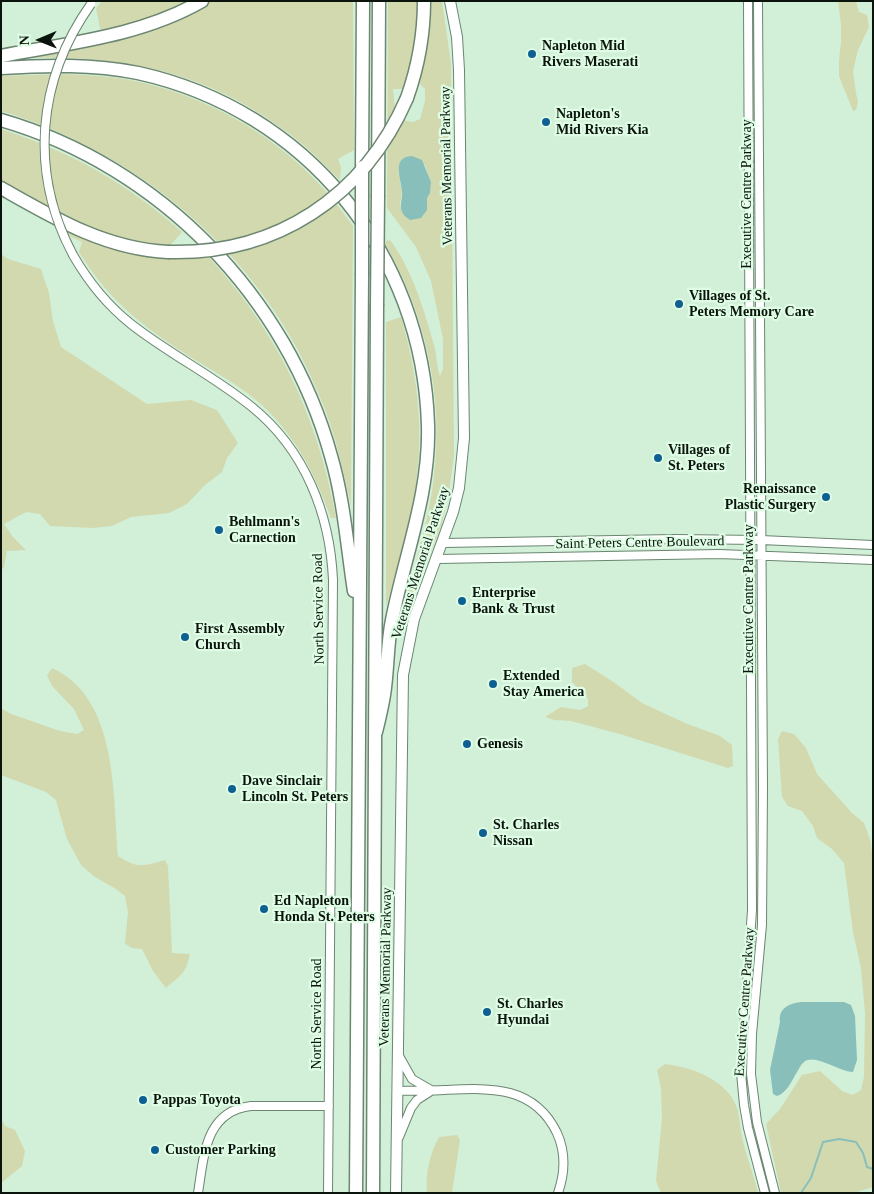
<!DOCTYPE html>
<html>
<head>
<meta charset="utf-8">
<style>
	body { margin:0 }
	#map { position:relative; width:874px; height:1194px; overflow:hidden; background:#d2efd8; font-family:Georgia,serif }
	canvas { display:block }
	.frame { position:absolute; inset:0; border:2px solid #0a140d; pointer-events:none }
	.north { position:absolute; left:15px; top:15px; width:50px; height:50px; -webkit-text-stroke:4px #dffde5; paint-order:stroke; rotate:269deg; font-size:14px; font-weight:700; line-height:20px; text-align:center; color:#0a140d }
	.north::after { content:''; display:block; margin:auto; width:18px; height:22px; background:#0a140d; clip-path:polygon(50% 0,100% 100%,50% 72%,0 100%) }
</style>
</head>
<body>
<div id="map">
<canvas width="874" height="1194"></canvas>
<div class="frame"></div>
<div class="north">N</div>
</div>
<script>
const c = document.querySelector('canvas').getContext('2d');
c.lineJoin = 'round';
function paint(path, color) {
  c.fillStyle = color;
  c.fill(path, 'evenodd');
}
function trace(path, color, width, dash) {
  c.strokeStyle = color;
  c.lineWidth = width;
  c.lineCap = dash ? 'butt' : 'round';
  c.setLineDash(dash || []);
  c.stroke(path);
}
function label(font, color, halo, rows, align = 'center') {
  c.font = font + ' Georgia,serif';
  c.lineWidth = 4.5;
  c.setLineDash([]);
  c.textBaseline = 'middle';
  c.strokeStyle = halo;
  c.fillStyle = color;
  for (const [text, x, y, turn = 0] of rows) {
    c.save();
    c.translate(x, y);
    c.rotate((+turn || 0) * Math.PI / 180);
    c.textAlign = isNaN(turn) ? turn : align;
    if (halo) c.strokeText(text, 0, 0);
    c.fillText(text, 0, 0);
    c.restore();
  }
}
paint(new Path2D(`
	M102 1H193L175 10 101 33 96 8Z
	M210 1H353L354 150 338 159 341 167 340 180C321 161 302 142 280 127 195 66 108 53 6 59L178 18Z
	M388 1H420L419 22 405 89H393L396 119 413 122 420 119 425 101V89L418 82 428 1H442L451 64 454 455 449 492 442 523 406 618 402 617C412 570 429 524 434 476 444 394 425 314 385 243L387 240 391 241C413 272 425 312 435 349 437 358 437 368 440 376L443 369V339L431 281 416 247 387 208ZM425 165 429 177 427 198 403 214 400 205 402 191 398 170Z
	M838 1H856L859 12 867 15 869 27 858 50 853 71 856 93 858 102 856 110 853 111 839 76V60L841 42V25Z
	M64 74C84 75 105 76 125 79 217 96 300 148 353 226L351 506C343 469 335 432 320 397 265 259 142 153 1 111V76Z
	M1 129C71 152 127 183 182 232L168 248H158L98 234 1 184Z
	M68 232C79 236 90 241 101 245 129 255 158 258 187 258L199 247C274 324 317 412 336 518H331C316 476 296 437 263 406 243 388 220 375 197 361 147 330 110 303 79 252L82 242 67 235Z
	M1 254 8 259 41 269 49 293 53 321 61 347 147 404 191 400 217 410 238 443 227 458 222 472 205 485 187 504 169 513 131 517 112 526 93 528 50 526 40 514 26 512 4 524 13 537 26 550 7 551 4 567 1 571Z
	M401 317C417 372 424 427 416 484 410 525 397 566 386 607V322Z
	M585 664 612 681 642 703 685 723 720 736 732 745 733 766 728 768 620 734 571 721 554 720 545 717 561 707 580 710 588 706V699L572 682V668Z
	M52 668C118 698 113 795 118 856 137 869 144 866 165 860L168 866 172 953 190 954C185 976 181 974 166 988L153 971 142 949 132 948 125 944 128 912 125 896 116 889 95 877 81 865 67 839 56 800 46 792 1 775V708L11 714 60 731 77 734 84 730 74 709 52 686 47 675Z
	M782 731 794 734 806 748 817 774 852 813 864 823 870 839 873 859V1187L854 1193H781L766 1124 780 1109 802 1075 820 1071 842 1091 853 1095 861 1090 864 1077 865 1013 861 968 853 932 844 863 832 849 817 838 813 826 802 811 788 806 782 797 778 739Z
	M665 1064C693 1067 730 1081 738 1111 740 1121 740 1131 743 1141 747 1159 754 1175 758 1193H661L656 1181 662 1118 661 1088 657 1070Z
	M1 1118 5 1126 15 1130 25 1151 22 1166 1 1183Z
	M457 1135 460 1140 452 1193H427C425 1174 430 1153 439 1137Z`), '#d2d9af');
paint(new Path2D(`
	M412 156 422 160 431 182 430 193 427 198V210L421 218 410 220 406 217C397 209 403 201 402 191 401 178 391 157 412 156Z
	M802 1002H844L851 1005 855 1016 857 1060 853 1072C839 1072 815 1053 804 1062 801 1064 799 1069 797 1072 792 1080 787 1093 777 1096L773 1094 770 1070 780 1022C778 1008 790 1003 802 1002Z`), '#89bfba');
trace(new Path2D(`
	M801 1193 811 1178 823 1142 839 1139 856 1142 863 1153 867 1167 873 1169`), '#89bfba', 2);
const minor = new Path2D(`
	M748 1 752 910 741 1073 744 1105 748 1128 765 1193
	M758 1 763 787 762 925 752 1034 751 1074 757 1122 775 1193
	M73 255C88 281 107 305 131 324 169 354 214 376 252 407 305 450 330 514 333 580L328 1193
	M443 543 674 539 761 540 873 545
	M438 559 719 554 873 560
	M399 1056 412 1079 431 1090
	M398 1091C413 1090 429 1091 444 1090 490 1088 534 1085 557 1133 566 1153 565 1173 558 1193
	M399 1137 411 1108 417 1100 431 1091
	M198 1193C204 1156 205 1111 251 1106H329`);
const major = new Path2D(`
	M396 1193 403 675 414 619 453 512 459 488 464 438 459 70 457 37 450 1`);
const highway = new Path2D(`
	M1 56C69 43 141 36 202 1
	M1 68C47 65 93 64 138 73 306 110 423 253 428 425 430 493 405 554 392 620 387 644 388 670 384 695 382 707 379 720 376 732
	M407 98C418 67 424 35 424 1
	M1 120C160 166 287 297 331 456 344 500 347 546 354 591
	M362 167 363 1
	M1 188C54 218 105 249 168 252
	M378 195 379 1
	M356 1193 362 275
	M373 1193 377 306`);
trace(minor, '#6b8671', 10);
trace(major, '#6b8671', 12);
trace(highway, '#6b8671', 15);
trace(minor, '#fff', 8);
trace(major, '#fff', 10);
trace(highway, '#fff', 12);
const minorBridge = new Path2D(`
	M73 255C29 172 37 80 91 4`);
const highwayBridge = new Path2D(`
	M168 252C276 255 364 197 407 98
	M362 275V167
	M377 306 378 195`);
trace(minorBridge, '#6b8671', 10, []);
trace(highwayBridge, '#6b8671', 15, []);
trace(minorBridge, '#fff', 8);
trace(highwayBridge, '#fff', 12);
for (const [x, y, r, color] of [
	[532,54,5,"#0f6092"],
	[546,122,5,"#0f6092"],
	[679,304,5,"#0f6092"],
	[658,458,5,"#0f6092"],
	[826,497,5,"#0f6092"],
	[219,530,5,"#0f6092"],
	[462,601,5,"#0f6092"],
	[185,637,5,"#0f6092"],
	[493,684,5,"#0f6092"],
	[467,744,5,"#0f6092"],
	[232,789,5,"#0f6092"],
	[483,833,5,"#0f6092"],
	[264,909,5,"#0f6092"],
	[487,1012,5,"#0f6092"],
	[143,1100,5,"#0f6092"],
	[155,1150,5,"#0f6092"]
]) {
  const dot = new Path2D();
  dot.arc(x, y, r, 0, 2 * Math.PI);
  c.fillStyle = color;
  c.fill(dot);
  trace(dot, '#dffde5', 2);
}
label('bold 14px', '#0a140d', '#dffde5', [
	["Napleton Mid",542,46],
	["Rivers Maserati",542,62],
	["Napleton's",556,114],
	["Mid Rivers Kia",556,130],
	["Villages of St.",689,296],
	["Peters Memory Care",689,312],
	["Villages of",668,450],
	["St. Peters",668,466],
	["Renaissance",816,489,"right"],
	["Plastic Surgery",816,505,"right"],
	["Behlmann's",229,522],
	["Carnection",229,538],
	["Enterprise",472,593],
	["Bank & Trust",472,609],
	["First Assembly",195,629],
	["Church",195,645],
	["Extended",503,676],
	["Stay America",503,692],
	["Genesis",477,744],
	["Dave Sinclair",242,781],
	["Lincoln St. Peters",242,797],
	["St. Charles",493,825],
	["Nissan",493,841],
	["Ed Napleton",274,901],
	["Honda St. Peters",274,917],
	["St. Charles",497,1004],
	["Hyundai",497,1020],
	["Pappas Toyota",153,1100],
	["Customer Parking",165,1150]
], 'left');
label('14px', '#0a140d', '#dffde5', [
	["Veterans Memorial Parkway",447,166,-91],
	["Executive Centre Parkway",747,194,-90],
	["Saint Peters Centre Boulevard",640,543,-1],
	["Veterans Memorial Parkway",421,563,-72],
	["Executive Centre Parkway",749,599,-90],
	["North Service Road",319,609,-91],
	["Veterans Memorial Parkway",386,967,-89],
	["Executive Centre Parkway",745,1002,-86],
	["North Service Road",317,1014,-90]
]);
</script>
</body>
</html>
